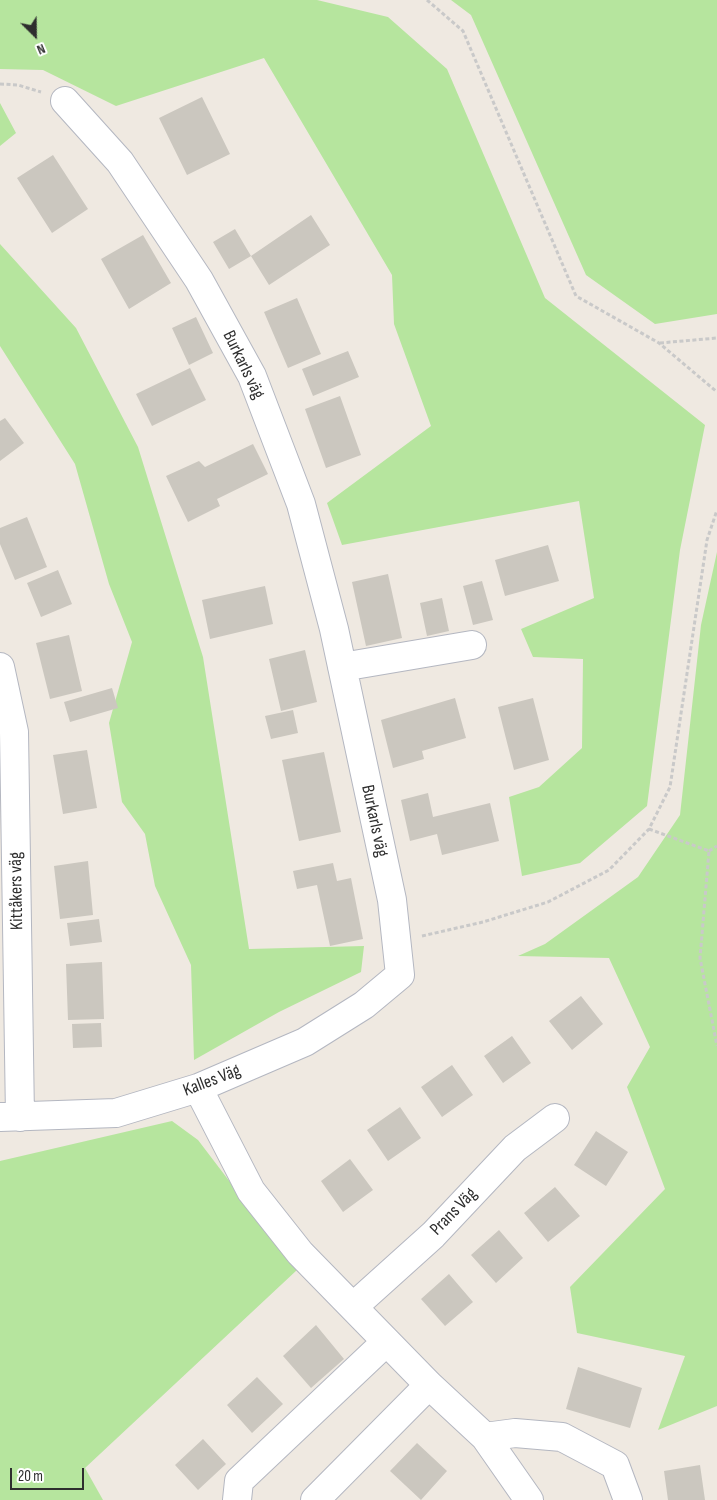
<!DOCTYPE html>
<html>
<head>
<meta charset="utf-8">
<style>
	body { margin:0 }
	#map { position:relative; width:717px; height:1500px; overflow:hidden; background:#efe9e1; font-family:"Sofia Sans Condensed",sans-serif }
	canvas { display:block }
	.north { position:absolute; left:10px; top:10px; width:50px; height:50px; -webkit-text-stroke:4px #fff; paint-order:stroke; rotate:157deg; font-size:14px; font-weight:700; line-height:20px; text-align:center; color:#2e2e2e }
	.north::after { content:''; display:block; margin:auto; width:18px; height:22px; background:#2e2e2e; clip-path:polygon(50% 0,100% 100%,50% 72%,0 100%) }
	.scale { position:absolute; left:10px; top:1468px; width:74px; height:22px; box-sizing:border-box; border:2px solid #2e2e2e; border-top:0; padding-left:6px; font-size:15px; line-height:18px; white-space:nowrap; color:#2e2e2e; -webkit-text-stroke:4px #fff; paint-order:stroke }
</style>
</head>
<body>
<div id="map">
<canvas width="717" height="1500"></canvas>
<div class="north">N</div>
<div class="scale">20 m</div>
</div>
<script>
const c = document.querySelector('canvas').getContext('2d');
c.lineJoin = 'round';
function paint(path, color) {
  c.fillStyle = color;
  c.fill(path, 'evenodd');
}
function trace(path, color, width, dash) {
  c.strokeStyle = color;
  c.lineWidth = width;
  c.lineCap = dash ? 'butt' : 'round';
  c.setLineDash(dash || []);
  c.stroke(path);
}
function label(font, color, halo, rows, align = 'center') {
  c.font = font + ' "Sofia Sans Condensed",sans-serif';
  c.lineWidth = 4;
  c.setLineDash([]);
  c.textBaseline = 'middle';
  c.strokeStyle = halo;
  c.fillStyle = color;
  for (const [text, x, y, turn = 0] of rows) {
    c.save();
    c.translate(x, y);
    c.rotate((+turn || 0) * Math.PI / 180);
    c.textAlign = isNaN(turn) ? turn : align;
    if (halo) c.strokeText(text, 0, 0);
    c.fillText(text, 0, 0);
    c.restore();
  }
}
paint(new Path2D(`
	M0 0H317L388 17 447 69 545 298 705 425 680 550 647 806 580 863 522 876 509 797 539 787 582 748 583 659 533 657 521 629 594 598 579 501 342 545 327 503 431 426 394 324 392 275 264 58 116 106 43 70 0 69Z
	M451 0H717V314L655 324 586 275 471 15Z
	M0 103 16 133 0 146Z
	M0 244 76 328 138 447 203 657 249 949 364 946 361 972 279 1012 194 1060 191 965 155 886 145 834 122 802 109 723 132 642 109 584 75 464 0 346Z
	M717 552V1406L658 1430 685 1356 577 1333 570 1287 665 1189 627 1087 650 1047 609 958 518 956 545 944 638 877 680 815 701 625Z
	M172 1121 198 1140 297 1270 85 1468 103 1500H0V1161Z`), '#b6e59e');
paint(new Path2D(`
	M202 97 230 154 187 175 159 118Z
	M53 155 88 209 52 233 17 178Z
	M311 215 330 245 269 285 251 256Z
	M235 229 251 256 229 269 213 242Z
	M143 235 171 283 129 309 101 259Z
	M297 298 321 354 288 368 264 312Z
	M196 317 213 353 189 365 172 328Z
	M348 351 359 377 313 396 302 369Z
	M190 368 206 400 152 426 136 394Z
	M340 396 361 455 326 468 305 409Z
	M5 418 24 443 0 461V421Z
	M253 444 268 474 217 499 220 506 188 522 166 476 199 461 205 467Z
	M27 517 47 567 15 580 0 544V528Z
	M548 545 559 581 505 596 495 560Z
	M58 570 72 604 41 617 27 583Z
	M388 574 402 638 366 646 352 582Z
	M482 581 493 620 473 625 463 586Z
	M265 586 273 624 210 639 202 600Z
	M442 598 449 631 427 636 420 603Z
	M69 635 82 691 50 699 36 643Z
	M305 650 317 702 281 711 269 659Z
	M112 688 118 708 70 722 64 702Z
	M455 698 466 738 422 751 424 759 393 768 381 720Z
	M533 698 549 760 514 770 498 707Z
	M293 710 298 733 271 739 265 716Z
	M87 750 97 808 63 814 53 755Z
	M324 752 341 832 299 841 282 760Z
	M428 793 433 817 490 803 499 841 442 855 437 834 410 841 401 800Z
	M88 861 93 915 60 919 54 866Z
	M333 863 337 881 351 878 363 939 330 946 317 885 297 889 293 871Z
	M99 919 102 942 70 946 67 923Z
	M102 962 104 1019 68 1020 66 964Z
	M581 996 603 1024 572 1050 549 1021Z
	M101 1023 102 1047 73 1048 72 1024Z
	M512 1036 531 1063 503 1083 484 1056Z
	M452 1065 473 1095 442 1117 421 1087Z
	M400 1107 421 1138 388 1161 367 1130Z
	M596 1131 628 1152 606 1186 574 1165Z
	M350 1159 373 1190 343 1212 321 1181Z
	M555 1187 580 1216 548 1242 524 1213Z
	M499 1230 523 1258 496 1283 471 1255Z
	M449 1274 473 1302 445 1326 421 1299Z
	M316 1325 344 1359 311 1388 283 1356Z
	M578 1367 642 1388 630 1428 566 1409Z
	M257 1377 283 1404 252 1433 227 1405Z
	M203 1439 226 1464 198 1490 175 1465Z
	M417 1443 447 1471 421 1500 390 1471Z
	M700 1465 705 1500H668L664 1471Z`), '#cbc7bf');
const minor = new Path2D(`
	M0 667 14 732 20 1117
	M342 667 472 645
	M198 1088 251 1191 300 1253 429 1385 485 1437 529 1500
	M0 1117 116 1113 198 1088 305 1042 364 1005 400 975 392 900 334 629 301 504 252 376 199 280 120 162 65 101
	M353 1307 433 1235 515 1148 555 1118
	M485 1437 515 1433 562 1437 615 1465 628 1500
	M237 1500 239 1481 386 1342
	M315 1500 429 1385`);
trace(minor, '#b4b7c1', 30);
trace(new Path2D(`
	M427 0 463 31 576 296 659 343 717 392
	M0 84 18 85 41 92
	M660 343 717 338
	M649 829 709 851 700 958 717 1046
	M709 851 717 846
	M422 936 483 922 548 902 609 870 649 829 670 787 707 540 717 510`), '#c9c9c9', 3, [4, 2.5]);
trace(minor, '#fff', 28);
label('18px', '#2e2e2e', '#fff', [
	["Burkarls väg",243,365,64],
	["Burkarls väg",374,821,78],
	["Kittåkers väg",17,891,-91],
	["Kalles Väg",212,1081,-21],
	["Prans Väg",454,1212,-46]
]);
</script>
</body>
</html>
